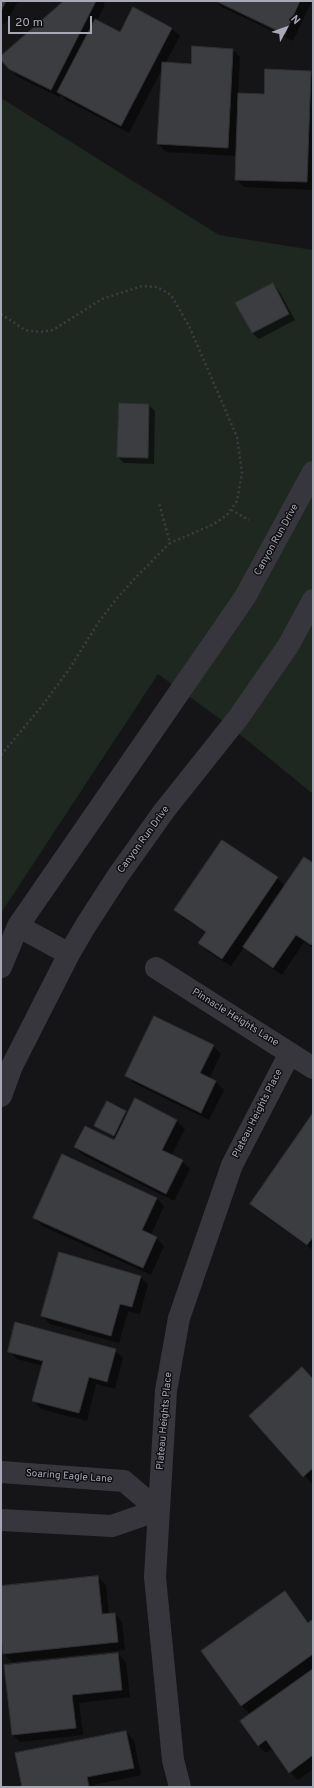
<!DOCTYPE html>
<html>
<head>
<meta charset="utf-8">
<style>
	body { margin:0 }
	#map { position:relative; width:314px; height:1788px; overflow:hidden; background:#151517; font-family:Overpass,sans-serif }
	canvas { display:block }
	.frame { position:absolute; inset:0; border:2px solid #a7a9b7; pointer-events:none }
	.north { position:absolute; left:266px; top:8px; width:40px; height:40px; -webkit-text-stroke:3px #101012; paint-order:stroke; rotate:49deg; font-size:11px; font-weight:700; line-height:16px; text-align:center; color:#a7a9b7 }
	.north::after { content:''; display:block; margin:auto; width:14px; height:18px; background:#a7a9b7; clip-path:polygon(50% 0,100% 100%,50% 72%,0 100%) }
	.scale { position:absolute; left:8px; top:16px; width:84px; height:18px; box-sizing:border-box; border:2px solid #a7a9b7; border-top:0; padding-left:5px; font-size:12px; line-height:14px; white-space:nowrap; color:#a7a9b7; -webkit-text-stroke:3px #101012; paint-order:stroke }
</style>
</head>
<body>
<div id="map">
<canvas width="314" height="1788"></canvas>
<div class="frame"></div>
<div class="north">N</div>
<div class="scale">20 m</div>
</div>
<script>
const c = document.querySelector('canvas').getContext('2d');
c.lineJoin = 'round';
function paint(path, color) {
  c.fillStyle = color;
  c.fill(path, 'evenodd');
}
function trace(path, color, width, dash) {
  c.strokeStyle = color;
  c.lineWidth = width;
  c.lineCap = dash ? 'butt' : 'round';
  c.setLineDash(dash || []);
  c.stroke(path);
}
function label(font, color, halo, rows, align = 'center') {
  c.font = font + ' Overpass,sans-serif';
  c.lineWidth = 3;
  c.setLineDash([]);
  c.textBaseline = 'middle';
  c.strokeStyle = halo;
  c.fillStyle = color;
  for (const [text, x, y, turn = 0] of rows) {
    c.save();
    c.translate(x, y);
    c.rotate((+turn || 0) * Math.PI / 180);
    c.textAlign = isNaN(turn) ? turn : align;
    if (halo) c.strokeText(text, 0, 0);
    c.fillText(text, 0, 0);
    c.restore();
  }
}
paint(new Path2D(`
	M1 98 219 235 313 250V794L231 727 158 674 1 913Z`), '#1f2721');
paint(new Path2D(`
	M1 1H18L5 25 1 22Z
	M65 1H102L105 5 97 21 121 34 133 9 172 29 180 36 165 64 192 65 233 50 240 57 238 94 265 95 310 72 313 74V190L244 187 236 179 237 156 166 152 158 144 162 69 129 133 66 100 61 94 59 97 18 77 1 57Z
	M215 1H312L293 41 222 7Z
	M273 284 279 291 295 320 259 339 252 333Z
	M120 404 149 405 155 411 154 464 124 463 118 457Z
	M313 864V948L304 942 282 975 252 955 244 947 231 966 207 951 200 943 206 933 183 918 176 910 277 878 285 886Z
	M213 1046 221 1054 209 1079 216 1082 224 1090 209 1120 134 1083 126 1075Z
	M136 1100 177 1121 185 1129 171 1156 182 1161 190 1169 174 1201 83 1155 75 1147 115 1142 116 1138 96 1126 107 1102 128 1114Z
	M313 1115V1250L259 1212 251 1204Z
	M156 1198 164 1206 151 1235 156 1238 164 1246 151 1275 42 1226 35 1218Z
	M140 1277 148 1284 140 1314 128 1311 119 1343 50 1324 42 1316Z
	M115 1350 123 1358 115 1389 96 1384 87 1421 41 1409 34 1401 43 1366 17 1359 9 1351Z
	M313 1380V1483L312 1484 250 1416Z
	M98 1577 106 1585 109 1614H115L122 1622 125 1650 12 1662 4 1654 1 1630V1587Z
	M285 1592 292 1600 309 1623 313 1620V1769L298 1780 290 1772 273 1748 266 1753 258 1745 251 1715 242 1706 202 1652Z
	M118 1654 126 1662 130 1697 79 1703 83 1735 20 1742 12 1734Z
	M126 1732 134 1740 141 1775 94 1785V1787H23Z`), '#0007');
const building = new Path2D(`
	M1 1H6L1 11Z
	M64 1H96L51 90 9 69 1 60V56Z
	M216 1H300L285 34Z
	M133 7 172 28 121 126 57 92 95 19 120 32Z
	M192 46 233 49 228 148 157 144 162 62 191 64Z
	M265 69 311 71 307 182 235 180 238 93 264 94Z
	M273 283 289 314 252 333 235 303Z
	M119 403 149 404 148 458 117 457Z
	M222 840 278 877 222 959 198 943 206 932 174 910Z
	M304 857 313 863V942L311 945 296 935 273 968 243 947Z
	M154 1016 214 1045 200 1073 216 1081 201 1113 125 1076Z
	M135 1098 177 1120 162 1150 183 1160 166 1194 74 1147 85 1126 114 1140Z
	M107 1101 126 1111 114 1136 94 1126Z
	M313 1113V1237L307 1245 250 1204Z
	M62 1154 157 1198 142 1230 157 1237 143 1268 33 1218Z
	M59 1252 141 1276 132 1307 120 1304 111 1336 41 1316Z
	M15 1322 116 1349 107 1382 89 1377 79 1413 32 1401 43 1361 8 1352Z
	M302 1367 313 1379V1468L303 1477 249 1416Z
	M98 1576 102 1614 115 1613 118 1642 3 1654 1 1639V1586Z
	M285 1591 308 1623 313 1619V1654L241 1706 201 1651Z
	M118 1653 122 1690 72 1695 76 1728 12 1735 4 1665Z
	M313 1669V1755L289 1773 266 1740 258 1746 240 1721Z
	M126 1731 134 1768 87 1777 89 1787H22L15 1753Z`);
paint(building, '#3c3d41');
trace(building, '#302f33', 1);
trace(new Path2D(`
	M1 314 25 330 39 332 53 330 102 299 142 286 157 287 171 295 189 326 237 437 242 473 237 501 227 515 214 524 170 543
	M231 510 249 520
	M1 755 42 706 70 668 98 623 118 597 139 574 170 543 159 503`), '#3c3d43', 2.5, [2, 3]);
trace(new Path2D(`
	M18 926 69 954
	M1 967 18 926 245 597 313 472
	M156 968 313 1068
	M1 1096 12 1066 69 954 86 925 117 877 164 811 238 718 288 646 313 600
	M1 1472 124 1481 158 1510 112 1526 1 1520
	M180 1787 173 1760 155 1577 166 1391 179 1318 232 1165 290 1053`), '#36363c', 22);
label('10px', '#a7a9b7', '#101012', [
	["Canyon Run Drive",277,540,-61],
	["Canyon Run Drive",144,840,-54],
	["Pinnacle Heights Lane",235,1018,32],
	["Plateau Heights Place",258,1114,-63],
	["Plateau Heights Place",165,1421,-85],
	["Soaring Eagle Lane",69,1477,4]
]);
</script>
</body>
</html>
